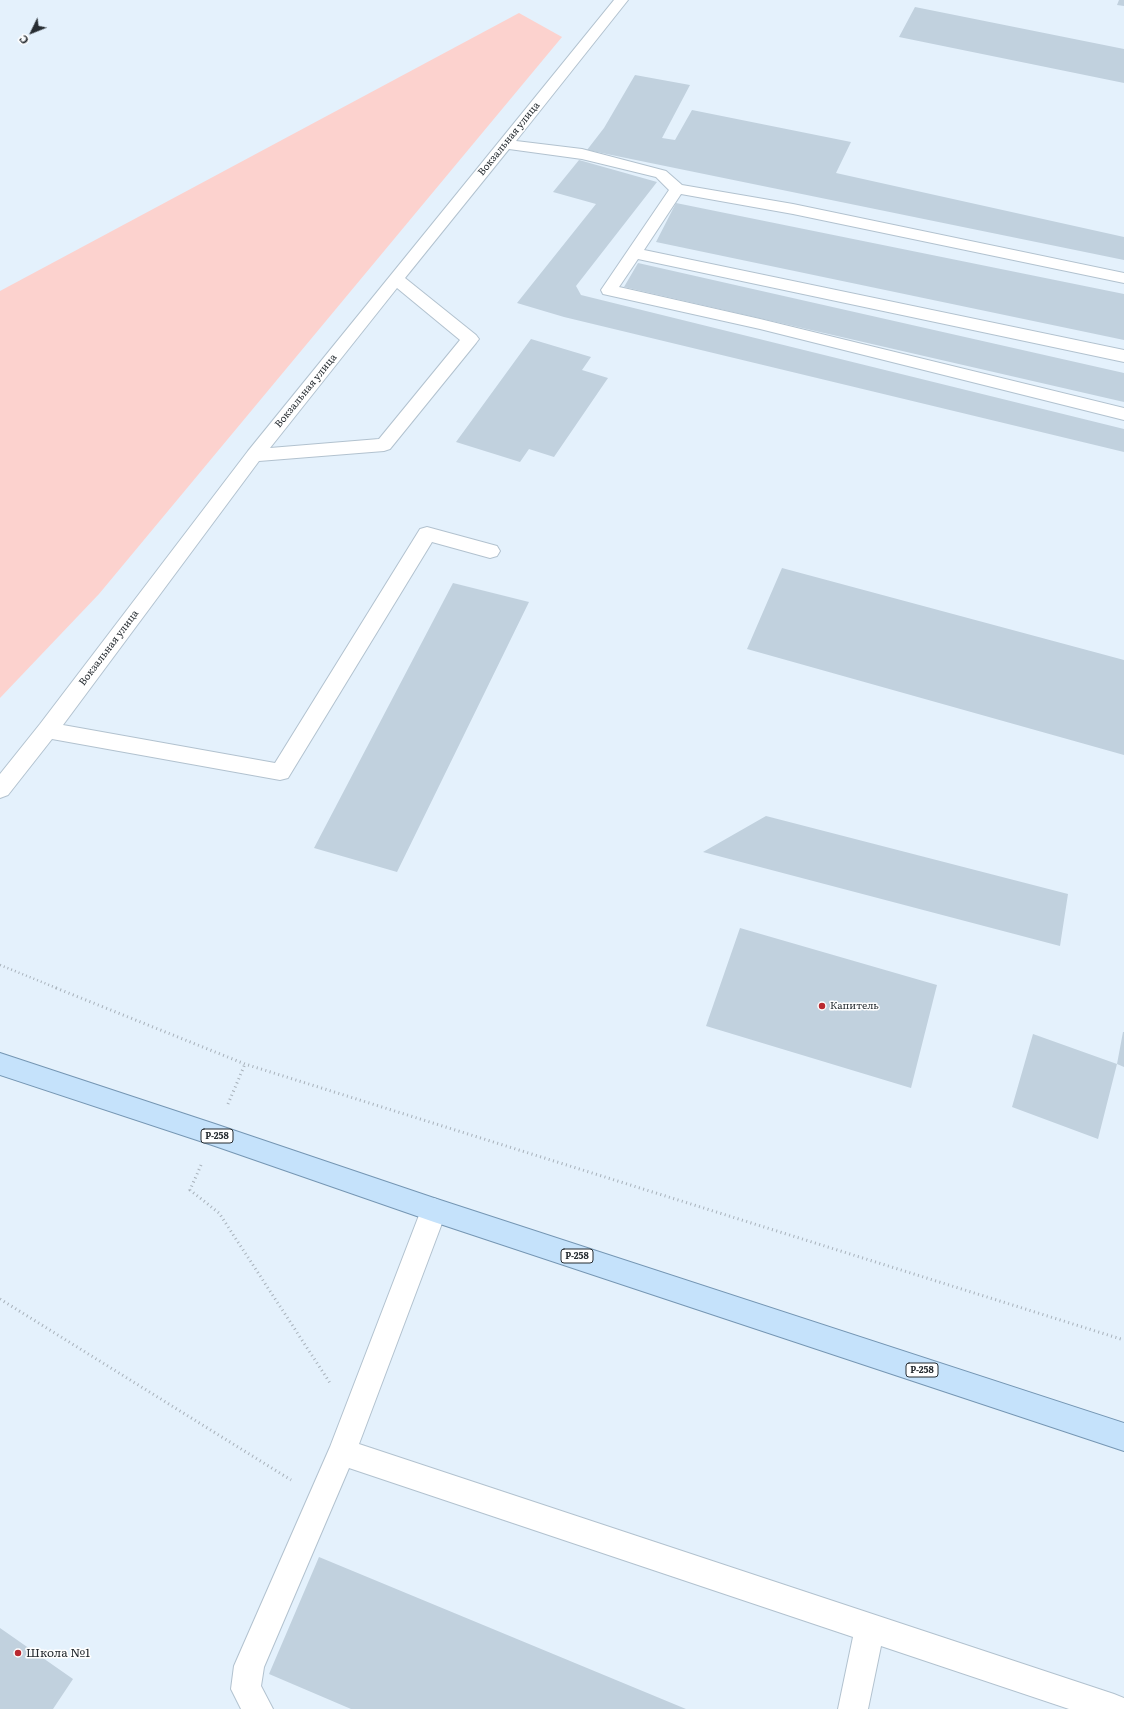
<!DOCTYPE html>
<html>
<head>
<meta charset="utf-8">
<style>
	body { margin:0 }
	#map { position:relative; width:1124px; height:1709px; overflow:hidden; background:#e4f1fc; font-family:Literata,serif }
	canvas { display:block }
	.north { position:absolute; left:12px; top:12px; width:40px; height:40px; -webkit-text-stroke:3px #fff; paint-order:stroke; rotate:227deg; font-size:11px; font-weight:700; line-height:16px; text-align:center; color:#262c31 }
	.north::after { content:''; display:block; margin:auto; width:14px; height:18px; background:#262c31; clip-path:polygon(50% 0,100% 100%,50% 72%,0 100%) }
</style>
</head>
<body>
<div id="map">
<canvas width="1124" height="1709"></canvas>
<div class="north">С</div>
</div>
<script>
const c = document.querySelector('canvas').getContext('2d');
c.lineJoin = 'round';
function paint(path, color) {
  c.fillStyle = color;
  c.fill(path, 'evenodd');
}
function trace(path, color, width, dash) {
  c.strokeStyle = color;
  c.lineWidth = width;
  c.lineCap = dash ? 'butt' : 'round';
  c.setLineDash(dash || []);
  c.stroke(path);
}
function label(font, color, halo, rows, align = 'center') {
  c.font = font + ' Literata,serif';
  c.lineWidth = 3;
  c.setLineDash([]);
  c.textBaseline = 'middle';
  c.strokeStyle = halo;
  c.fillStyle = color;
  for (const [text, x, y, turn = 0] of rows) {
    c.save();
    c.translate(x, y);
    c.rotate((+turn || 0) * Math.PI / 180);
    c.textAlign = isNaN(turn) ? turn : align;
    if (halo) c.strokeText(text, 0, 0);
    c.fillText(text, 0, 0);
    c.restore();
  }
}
paint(new Path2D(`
	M519 13 562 37 99 594 0 698V291Z`), '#fcd2ce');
paint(new Path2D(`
	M1119 0H1124V6L1117 5Z
	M915 7 1124 49V83L899 37Z
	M635 75 690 85 662 138 675 140 692 110 851 142 836 173 1124 237V260L587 150 604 128Z
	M579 160 657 182 576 286 581 295 1124 429V452L564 317 517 303 596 204 553 192Z
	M676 203 1124 294V340L656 242Z
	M638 263 1124 373V402L624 287Z
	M531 339 591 357 582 370 608 378 554 457 529 449 520 462 456 442Z
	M782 568 1124 660V755L747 649Z
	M453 583 529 602 397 872 314 848Z
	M766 816 1068 894 1060 946 703 852Z
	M740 928 937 985 911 1088 706 1026Z
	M1123 1032H1124V1067L1117 1064Z
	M1033 1034 1117 1064 1098 1139 1012 1107Z
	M319 1557 686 1709H351L269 1674Z
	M0 1628 73 1679 53 1709H0Z`), '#c1d1de');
const minor = new Path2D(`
	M614 0H628L516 141 582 149 666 171 682 185 793 204 1124 273V283L793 214 681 194 644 250 1124 350V362L638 259 619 287 760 319 1124 408V420L760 329 603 294 601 290 669 190 656 177 582 159 509 149 405 278 476 335 479 339 476 343 390 449 384 451 259 461 63 725 275 763 420 529 427 527 497 546 500 551 497 556 490 558 432 542 288 778 280 780 52 739 8 795 0 798V774L40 724 248 451ZM397 288 460 340 379 439 270 448Z
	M434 1198 443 1202 447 1210 359 1444 1114 1694 1124 1698V1709H1069L881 1646 868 1709H838L853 1637 349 1468 264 1667 261 1686 273 1709H241L231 1689 234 1666 330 1447 421 1210 425 1202Z`);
const major = new Path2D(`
	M0 1053 215 1124 434 1198 1124 1423V1451L434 1222 215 1146 0 1075Z`);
trace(minor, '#b2c2cf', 2);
trace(major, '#7596b3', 2);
trace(new Path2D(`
	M0 965 59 989`), '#a7b1ba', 2.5, [1, 3]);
trace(new Path2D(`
	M56 988 245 1064 1124 1340
	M228 1104 245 1064
	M201 1165 190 1190 219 1213 330 1383
	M0 1299 291 1480`), '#a7b1ba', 3, [1, 3.5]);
paint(minor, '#fff');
paint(major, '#c5e2fb');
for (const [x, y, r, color] of [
	[822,1006,4,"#ba2930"],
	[18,1653,4,"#ba2930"]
]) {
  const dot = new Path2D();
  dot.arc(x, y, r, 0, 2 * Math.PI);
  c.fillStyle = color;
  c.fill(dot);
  trace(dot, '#fff', 1.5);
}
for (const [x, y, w] of [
	[217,1136,32],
	[577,1256,32],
	[922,1370,32]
]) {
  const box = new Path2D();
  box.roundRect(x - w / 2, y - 7, w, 14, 3);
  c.fillStyle = '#fff';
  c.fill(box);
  trace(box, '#262c31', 1);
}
label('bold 9px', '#262c31', null, [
	["Р-258",217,1136],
	["Р-258",577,1256],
	["Р-258",922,1370]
]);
label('10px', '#262c31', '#fff', [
	["Вокзальная улица",509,139,-51],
	["Вокзальная улица",306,391,-51],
	["Вокзальная улица",109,648,-53]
]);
label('10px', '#262c31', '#fff', [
	["Капитель",830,1006]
], 'left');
label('12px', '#262c31', '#fff', [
	["Школа №1",26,1653]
], 'left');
</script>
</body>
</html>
